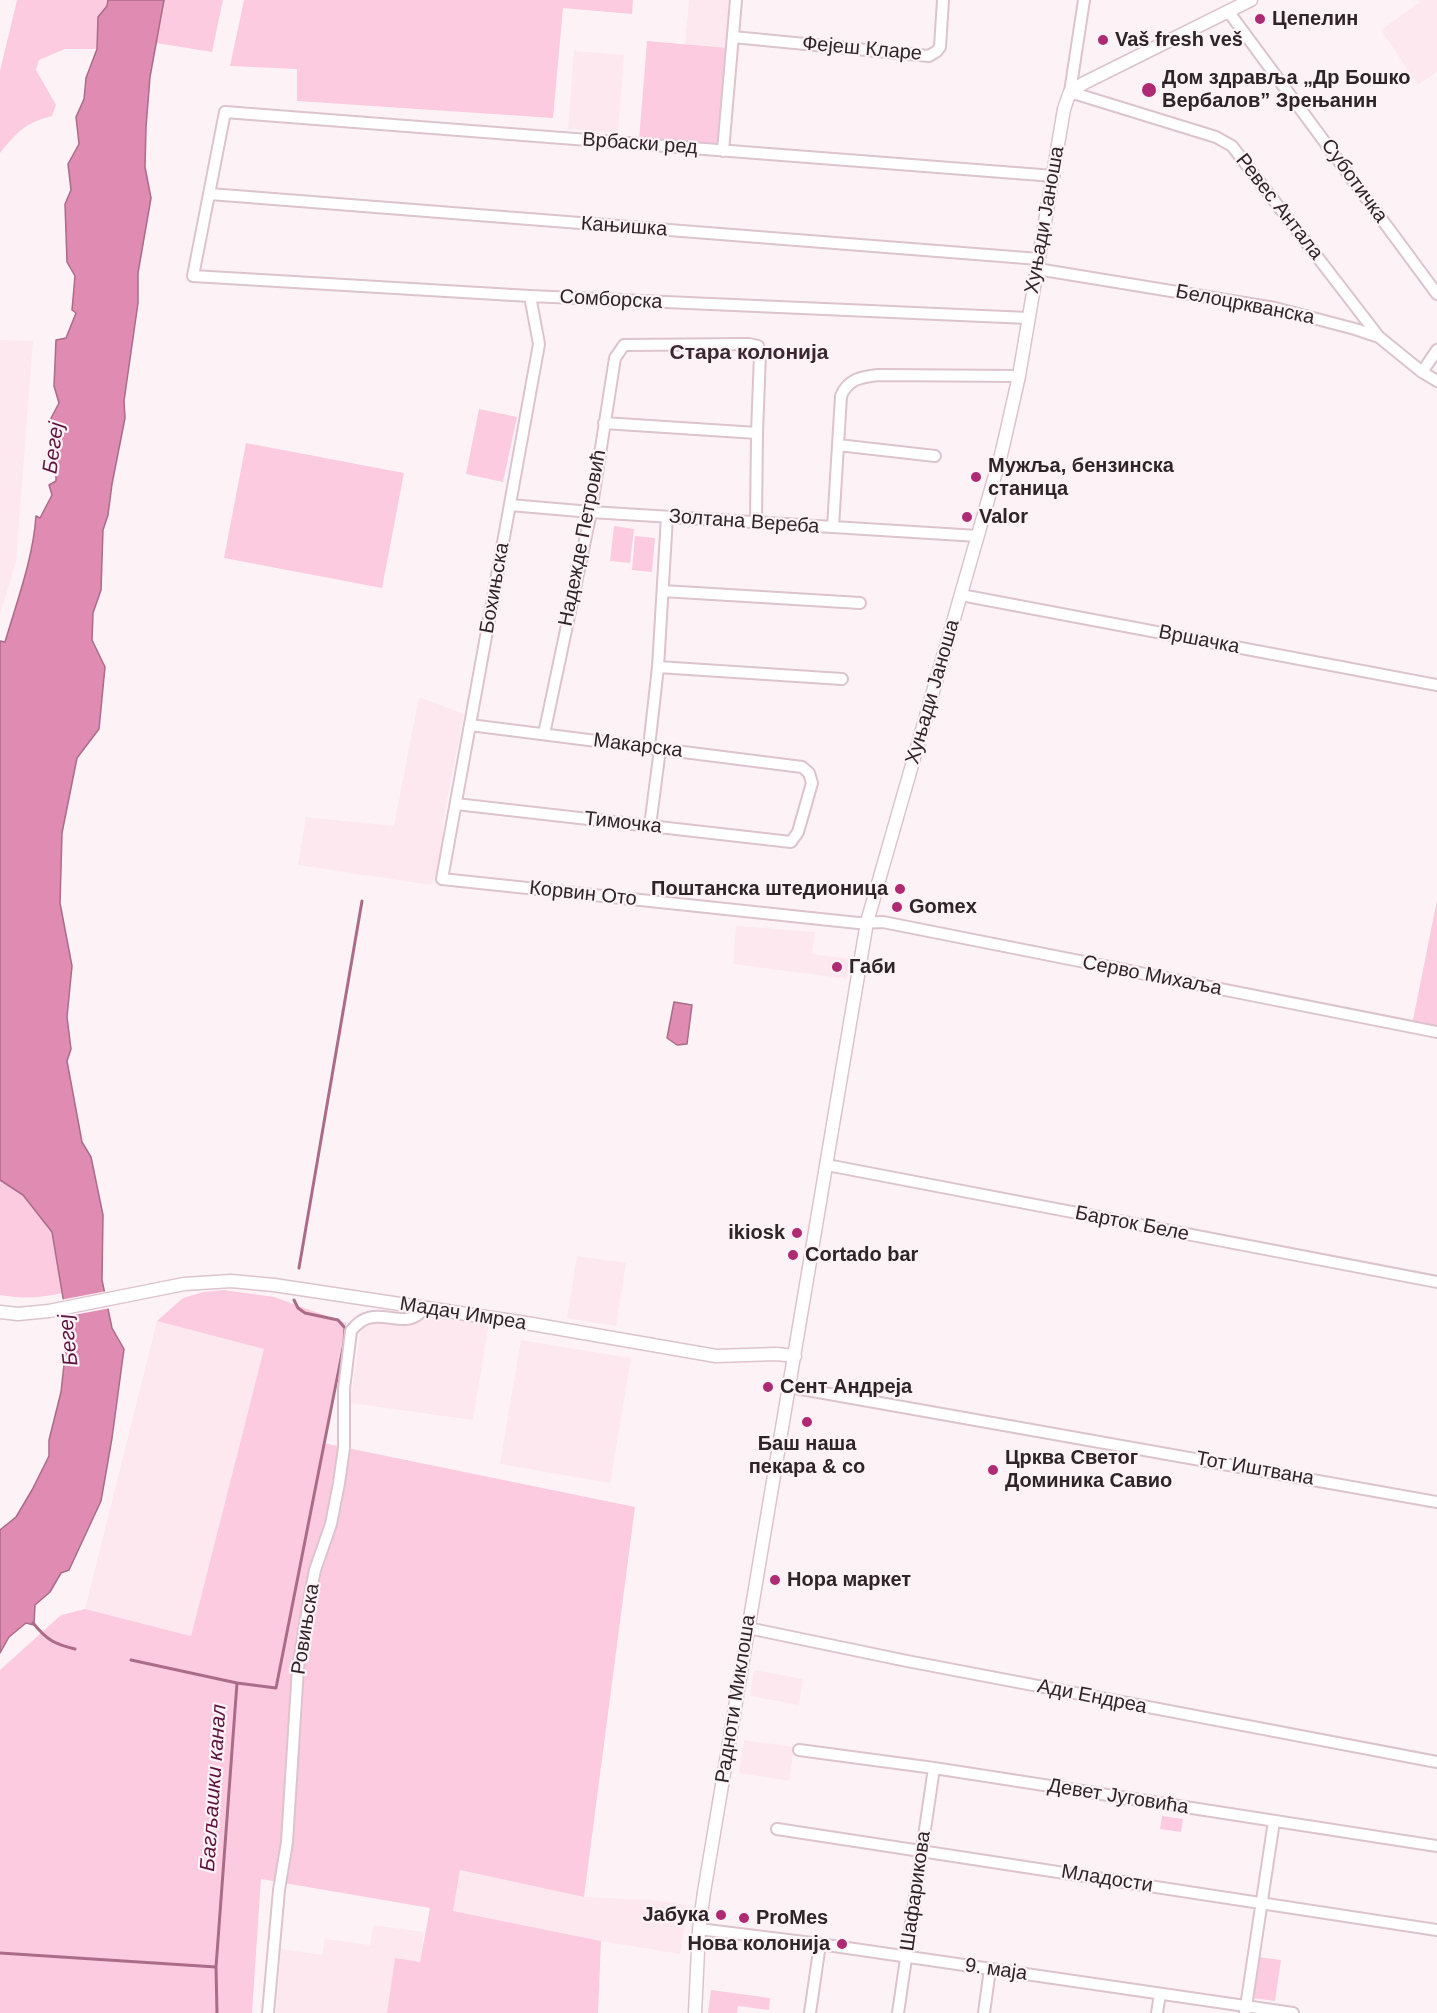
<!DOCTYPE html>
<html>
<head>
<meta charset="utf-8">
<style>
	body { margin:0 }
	canvas { display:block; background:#fdf3f7 }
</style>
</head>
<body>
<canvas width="1437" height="2013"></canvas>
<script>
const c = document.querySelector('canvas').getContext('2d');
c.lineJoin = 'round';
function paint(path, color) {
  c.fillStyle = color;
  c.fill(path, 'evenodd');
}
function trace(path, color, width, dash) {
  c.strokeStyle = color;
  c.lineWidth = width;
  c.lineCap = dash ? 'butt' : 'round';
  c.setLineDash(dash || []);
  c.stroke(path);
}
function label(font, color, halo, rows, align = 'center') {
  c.font = font + ' Arial,sans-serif';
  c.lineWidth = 4.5;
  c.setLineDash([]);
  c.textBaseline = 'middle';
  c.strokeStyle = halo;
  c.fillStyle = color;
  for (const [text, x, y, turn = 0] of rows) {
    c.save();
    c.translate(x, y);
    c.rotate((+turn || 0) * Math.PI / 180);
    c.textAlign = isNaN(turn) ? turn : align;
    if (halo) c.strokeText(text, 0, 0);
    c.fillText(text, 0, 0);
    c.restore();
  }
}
paint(new Path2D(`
	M689 0H734L729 48 685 44Z
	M1419 0H1437V72L1418 85 1381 30 1420 2Z
	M574 51 624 55 618 133 568 129Z
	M0 340 33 341 16 562 0 614Z
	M419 697 464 714 444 816 440 864 431 885 298 865 306 817 394 826Z
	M736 926 815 932 812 954 850 959 847 979 733 964Z
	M577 1256 626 1263 616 1326 567 1318Z
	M432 1311 489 1322 473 1420 350 1403 362 1322 412 1321 423 1319Z
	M157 1321 264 1349 191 1636 85 1609Z
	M521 1340 631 1358 610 1483 500 1464Z
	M754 1670 803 1679 799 1705 750 1696Z
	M744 1740 794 1747 789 1781 739 1773Z
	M460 1870 584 1897 651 1900 686 1905 687 1913 680 1954 601 1941 453 1911Z
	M373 1925 424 1932 420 1962 395 1959 387 2013H276L281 1949 322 1955 325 1939 370 1945Z`), '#fde8f0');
paint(new Path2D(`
	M17 0H108L107 6 98 17 97 49H65L39 60 36 70 56 105 52 116C26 122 16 133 0 153V71Z
	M164 0H223L212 52 156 43Z
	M244 0H633L632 14 563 8 553 118 297 101V69L230 66Z
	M647 41 729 48 721 147 639 140Z
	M479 409 517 417 503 482 466 474Z
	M246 443 404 473 382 588 224 558Z
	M614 526 634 529 630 563 610 561Z
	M635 536 655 538 652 572 632 570Z
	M1437 900V1025L1413 1020Z
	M0 1180 23 1194 52 1232 62 1293C41 1298 21 1299 0 1295Z
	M224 1290 274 1297 346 1323 323 1443 635 1507 584 1897 460 1870 453 1911 601 1941 598 2013H387L395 1958 420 1962 430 1908 261 1879 252 2013H0V1670L61 1615 85 1609 191 1636 264 1349 157 1321 183 1298 203 1292Z
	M1162 1816 1183 1819 1181 1832 1160 1829Z
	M1258 1957 1281 1960 1275 2001 1252 1998Z
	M711 1990 770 1998 769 2010 738 2006 737 2013H708Z`), '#fccbdf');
const water = new Path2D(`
	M108 0H164L150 77 146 127 145 167 151 198 138 273V303L124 401 125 418 112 484 108 515 103 530 101 590 93 613 92 640 105 667 99 729 77 758 62 833 60 903 72 966 67 1017 71 1049 67 1061 82 1142 91 1157 103 1215 102 1280 112 1328 124 1349 112 1438 101 1501 69 1570 61 1573 50 1592 35 1605 34 1625 26 1623 9 1637 0 1653V1530L16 1517 32 1490 49 1456V1440L61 1392 68 1328 52 1232 23 1195 0 1180V641L5 642C17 601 33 559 36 516L40 518 52 495 49 485 56 481V430L49 422 59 403 54 386 56 340 66 338 76 313 72 310 75 276 67 262 65 204 71 190 68 164 79 144 76 117 84 99 86 78 97 49 98 17 107 6Z
	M674 1002 692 1005 687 1044 677 1045 667 1038Z`);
paint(water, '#e08bb1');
trace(water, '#ab6c88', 1.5);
paint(new Path2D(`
	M107 1291 111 1308 63 1317 60 1300Z`), '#fdf3f7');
trace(new Path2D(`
	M299 1268 362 901
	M33 1623C47 1640 54 1644 75 1649
	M131 1660 237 1683 216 1967 217 2013
	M237 1683 276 1688 344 1343 345 1328 338 1320 305 1313 298 1308 294 1300
	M0 1953 216 1967`), '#ab6c88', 3);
const minor = new Path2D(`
	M1084 0 1070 92 1216 137 1232 146 1379 337
	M1228 11 1437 294
	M733 37 929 56 937 51 940 47 943 0
	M723 151 736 0
	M210 194 1039 259
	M1037 269 1275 308 1355 329 1379 337 1422 372 1437 381
	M530 296 539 344 442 879 858 923 883 922 1437 1032
	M1028 318 530 296 193 276 225 112 1054 176
	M1422 372 1437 350
	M604 423 757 433
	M838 445 935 456
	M510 505 591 512 978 536
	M833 527 841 396C848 379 861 377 878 375L1019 376
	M663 591 860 603
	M961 595 1437 685
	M658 667 842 679
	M544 734 591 512 615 358 624 345 749 344 758 346 760 354 757 433 756 522
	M649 747 658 667 667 517
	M456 804 791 842 798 832 812 783 809 773 802 767 470 725
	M650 826 660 749
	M827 1165 1437 1282
	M790 1387 1437 1502
	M748 1628 907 1661 1437 1762
	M799 1750 934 1768 1437 1846
	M777 1829 1437 1930
	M699 1929 820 1944 1293 2013
	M268 2013 279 1890 287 1842 298 1668 311 1590 315 1570 331 1524 339 1483 344 1448V1389L351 1331C374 1300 401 1332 421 1312V1308
	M810 2013 820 1944
	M898 2013 934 1768
	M984 2013 990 1969
	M1157 2013 1160 1994
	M1245 2013 1274 1821`);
const tertiary = new Path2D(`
	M0 1312 18 1314 49 1311 184 1284 231 1281 274 1285 526 1323 716 1356 776 1354 795 1356
	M695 2013 699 1929 704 1892 867 922 1002 451 1019 376 1064 109 1070 92 1084 83 1251 0`);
trace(minor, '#dcc3cd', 14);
trace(tertiary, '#dcc3cd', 15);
trace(minor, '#fff', 10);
trace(tertiary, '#fff', 12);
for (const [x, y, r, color] of [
	[1260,19,6,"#ae2a73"],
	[1103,40,6,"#ae2a73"],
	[1149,90,8,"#ae2a73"],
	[976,477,6,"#ae2a73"],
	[967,517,6,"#ae2a73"],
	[900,889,6,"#ae2a73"],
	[897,907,6,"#ae2a73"],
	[837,967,6,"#ae2a73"],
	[797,1233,6,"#ae2a73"],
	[793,1255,6,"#ae2a73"],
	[768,1387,6,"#ae2a73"],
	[807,1422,6,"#ae2a73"],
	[993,1470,6,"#ae2a73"],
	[775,1580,6,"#ae2a73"],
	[721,1915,6,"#ae2a73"],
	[744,1918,6,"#ae2a73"],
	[842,1944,6,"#ae2a73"]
]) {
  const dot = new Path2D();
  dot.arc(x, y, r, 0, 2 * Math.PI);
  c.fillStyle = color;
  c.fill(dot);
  trace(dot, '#fdf3f7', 2);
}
label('bold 20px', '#2f2529', '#fdf3f7', [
	["Цепелин",1272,19],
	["Vaš fresh veš",1115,40],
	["Дом здравља „Др Бошко",1162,78],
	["Вербалов” Зрењанин",1162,101],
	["Мужља, бензинска",988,466],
	["станица",988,489],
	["Valor",979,517],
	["Поштанска штедионица",888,889,"right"],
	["Gomex",909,907],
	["Габи",849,967],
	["ikiosk",785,1233,"right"],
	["Cortado bar",805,1255],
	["Сент Андреја",780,1387],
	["Баш наша",807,1444,"center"],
	["пекара & co",807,1467,"center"],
	["Црква Светог",1005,1458],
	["Доминика Савио",1005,1481],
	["Нора маркет",787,1580],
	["Јабука",709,1915,"right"],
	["ProMes",756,1918],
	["Нова колонија",830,1944,"right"]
], 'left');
label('20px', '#2f2529', '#fdf3f7', [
	["Фејеш Кларе",862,49,5],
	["Врбаски ред",640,144,4],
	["Суботичка",1354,181,54],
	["Ревес Антала",1279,207,52],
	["Хуњади Јаноша",1045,220,-80],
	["Кањишка",624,227,4],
	["Сомборска",611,300,3],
	["Белоцркванска",1245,305,11],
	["Золтана Вереба",744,522,4],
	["Надежде Петровић",583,538,-79],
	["Бохињска",495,588,-80],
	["Вршачка",1199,640,11],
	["Хуњади Јаноша",933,692,-74],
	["Макарска",638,746,7],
	["Тимочка",623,823,6],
	["Корвин Ото",583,894,6],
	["Серво Михаља",1152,976,11],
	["Барток Беле",1132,1224,11],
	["Мадач Имреа",463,1314,9],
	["Тот Иштвана",1255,1469,10],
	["Ровињска",306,1629,-81],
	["Ади Ендреа",1092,1697,11],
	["Радноти Миклоша",736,1699,-81],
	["Девет Југовића",1118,1797,9],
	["Младости",1107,1879,9],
	["Шафарикова",916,1891,-82],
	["9. маја",996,1970,8]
]);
label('bold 21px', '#3a272f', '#fdf3f7', [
	["Стара колонија",749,353]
]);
label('italic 21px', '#5e133c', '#fdf3f7', [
	["Бегеј",54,448,-82],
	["Бегеј",69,1340,-96],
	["Багљашки канал",214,1788,-86]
]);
</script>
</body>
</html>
